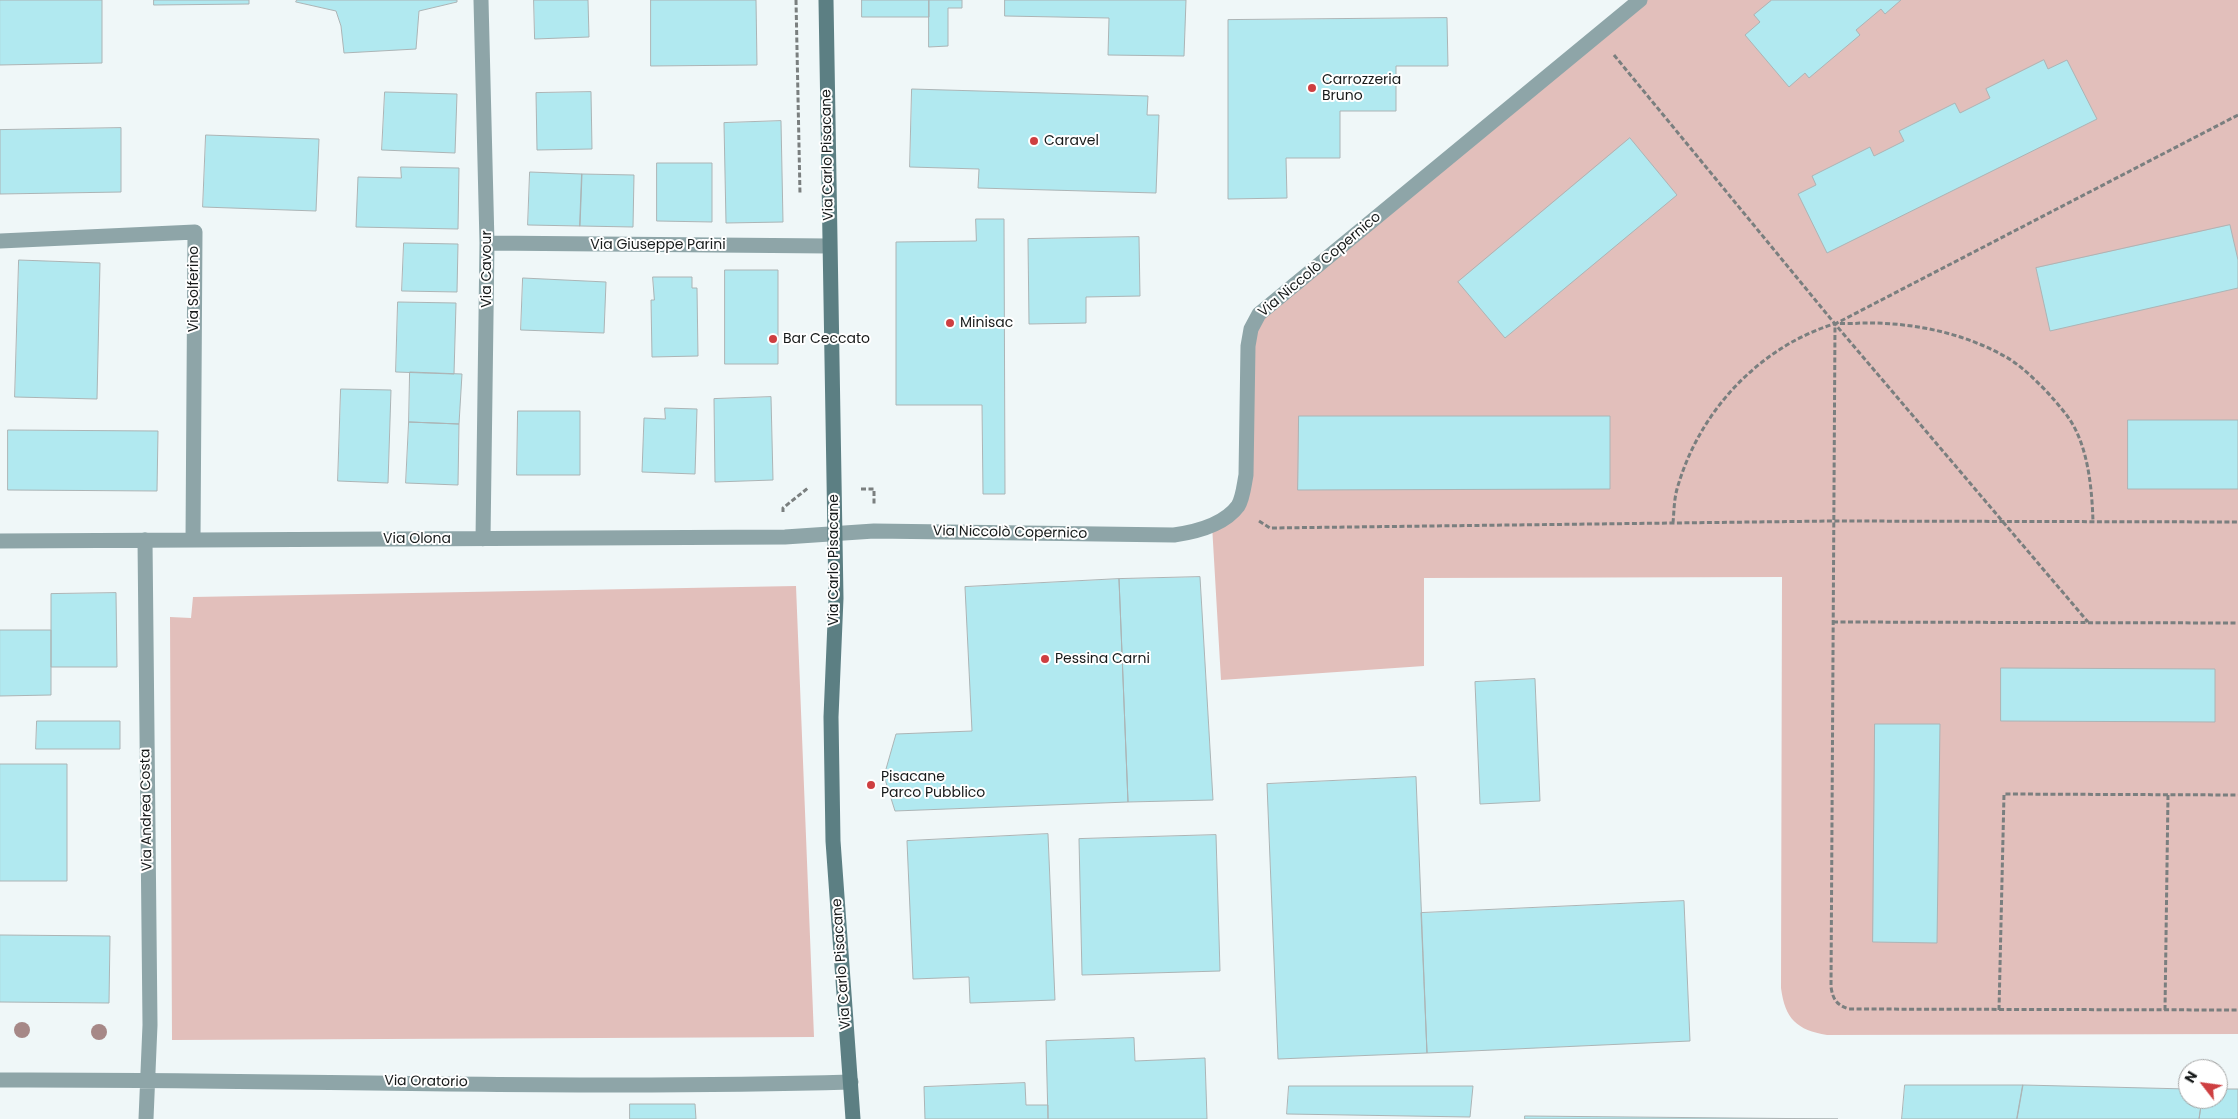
<!DOCTYPE html>
<html>
<head>
<meta charset="utf-8">
<style>
	body { margin:0 }
	#map { position:relative; width:2238px; height:1119px; overflow:hidden; background:#eff7f8; font-family:Poppins,sans-serif }
	canvas { display:block }
	.north { position:absolute; left:2178px; top:1059px; width:50px; height:50px; box-sizing:border-box; background:#fff; border:1px solid #a2a3a3; border-radius:50%; rotate:300deg; font-size:14px; font-weight:700; line-height:20px; text-align:center; color:#171a1a }
	.north::after { content:''; display:block; margin:auto; width:18px; height:22px; background:#ce3f41; clip-path:polygon(50% 0,100% 100%,50% 72%,0 100%) }
</style>
</head>
<body>
<div id="map">
<canvas width="2238" height="1119"></canvas>
<div class="north">N</div>
</div>
<script>
const c = document.querySelector('canvas').getContext('2d');
c.lineJoin = 'round';
function paint(path, color) {
  c.fillStyle = color;
  c.fill(path, 'evenodd');
}
function trace(path, color, width, dash) {
  c.strokeStyle = color;
  c.lineWidth = width;
  c.lineCap = dash ? 'butt' : 'round';
  c.setLineDash(dash || []);
  c.stroke(path);
}
function label(font, color, halo, rows, align = 'center') {
  c.font = font + ' Poppins,sans-serif';
  c.lineWidth = 4;
  c.setLineDash([]);
  c.textBaseline = 'middle';
  c.strokeStyle = halo;
  c.fillStyle = color;
  for (const [text, x, y, turn = 0] of rows) {
    c.save();
    c.translate(x, y);
    c.rotate((+turn || 0) * Math.PI / 180);
    c.textAlign = isNaN(turn) ? turn : align;
    if (halo) c.strokeText(text, 0, 0);
    c.fillText(text, 0, 0);
    c.restore();
  }
}
paint(new Path2D(`
	M1640 0H2238V1034L1827 1035C1797 1030 1785 1019 1781 988L1782 577 1424 578V666L1221 680 1212 525 1238 506 1251 329Z
	M796 586 814 1037 172 1040 170 617 191 618 193 597Z`), '#e2bfbb');
const building = new Path2D(`
	M0 0H102V63L0 65Z
	M154 0H249V4L154 5Z
	M297 0H457V2L419 11 416 49 344 53 341 26 336 11 296 2Z
	M534 0H588L589 37 535 39Z
	M651 0H756L757 65 651 66Z
	M862 0H929V17H862Z
	M929 0H962V8H948V46L929 47Z
	M1005 0H1186L1184 56 1108 55 1109 18 1005 16Z
	M1772 0H1901L1885 14 1881 9 1856 30 1860 35 1809 78 1805 73 1789 87 1745 35 1760 22 1754 15Z
	M1447 18 1448 66H1396V111H1340V158H1286L1287 198 1228 199V20Z
	M2044 60 2048 69 2067 60 2097 119 1827 253 1798 194 1816 185 1812 176 1870 147 1874 156 1904 141 1899 131 1955 103 1960 113 1990 98 1986 89Z
	M912 89 1148 96 1147 115H1159L1156 193 978 188 979 169 910 167Z
	M385 92 457 94 455 153 382 150Z
	M591 92 592 149 537 150 536 93Z
	M781 121 783 222 726 223 724 123Z
	M121 128V192L0 194V130Z
	M206 135 319 139 316 211 203 207Z
	M1630 138 1677 195 1505 338 1458 282Z
	M657 163H712V222L657 221Z
	M401 167 459 168 458 229 356 227 358 177 401 178Z
	M530 172 582 174 580 226 528 225Z
	M582 174 634 175 633 227 580 226Z
	M976 219H1004L1005 494H983L982 405H896V242L976 241Z
	M2230 225 2238 260V288L2050 331 2036 268Z
	M1139 237 1140 296 1086 297V323L1029 324 1028 239Z
	M404 243 458 244 457 292 402 291Z
	M19 260 100 263 97 399 15 397Z
	M725 270H778V364H725Z
	M653 277H692V288H697L698 356 652 357 651 300H654Z
	M523 278 606 282 604 333 521 330Z
	M398 302 456 303 454 374 396 372Z
	M410 372 462 374 459 424 409 422Z
	M341 389 391 390 388 483 338 481Z
	M771 397 773 480 715 482 714 399Z
	M665 408 697 409 695 474 642 472 644 418 665 419Z
	M518 411H580V475H517Z
	M1299 416H1610V489L1298 490Z
	M2128 420H2238V489H2128Z
	M409 422 459 424 458 485 406 483Z
	M8 430 158 431 157 491 8 490Z
	M1200 577 1213 800 1128 802 1119 579Z
	M1119 579 1128 802 895 811 884 776 896 734 972 731 965 587Z
	M116 593 117 667H51V594Z
	M0 630H51V695L0 696Z
	M2001 668 2215 669V722L2001 721Z
	M1535 679 1540 801 1480 804 1475 682Z
	M37 721H120V749H36Z
	M1875 724H1940L1937 943 1873 942Z
	M0 764H67V881H0Z
	M1416 777 1427 1053 1278 1059 1267 784Z
	M1048 834 1055 1000 970 1003 969 977 913 979 907 841Z
	M1216 835 1220 971 1082 975 1079 839Z
	M1684 901 1690 1041 1427 1053 1421 913Z
	M0 935 110 936 109 1003 0 1002Z
	M1134 1038 1135 1061 1205 1058 1207 1119H1048L1046 1041Z
	M1025 1083 1026 1105H1048V1119H925L924 1087Z
	M1905 1085H2023L2017 1119H1902Z
	M2023 1085 2188 1089V1099H2202L2199 1119H2017Z
	M1289 1086H1473L1470 1117 1287 1114Z
	M2218 1089H2238V1119H2199L2202 1099H2218Z
	M630 1104H695L696 1119H630Z
	M1525 1116 1838 1119H1525Z`);
paint(building, '#b1e9f0');
trace(building, '#acb4b5', 1);
trace(new Path2D(`
	M796 0 800 194
	M1614 55 1835 324 2088 622
	M2238 115 1835 324 1831 987C1833 1000 1837 1005 1849 1009L2238 1010
	M861 489H874V504
	M783 512V508L808 488
	M1259 521 1270 528 1834 521 2238 522
	M1673 523C1674 512 1674 500 1677 489 1695 426 1736 374 1792 342 1805 335 1820 328 1834 324 1842 323 1852 324 1860 323 1910 322 1962 332 2006 357 2026 368 2054 398 2068 417 2088 445 2092 488 2093 522
	M1833 622 2238 623
	M1999 1010 2004 794 2238 795
	M2165 1010 2168 795`), '#7a7f7f', 3, [5, 2.5]);
trace(new Path2D(`
	M481 0 487 243 483 539
	M0 241 195 232 193 540
	M487 243 829 246
	M145 540 150 1025 146 1119
	M0 541 785 537 874 531 1174 535C1195 532 1224 525 1238 506 1243 498 1244 485 1246 475L1248 346 1251 329 1259 314 1640 0
	M0 1080C284 1079 568 1090 851 1082`), '#8ea5a8', 15);
trace(new Path2D(`
	M826 0 836 598 831 717 833 841 853 1119`), '#5c7f83', 15);
c.fillStyle = '#a68887';
for (const [x, y] of [
	[22,1030],
	[99,1032]
]) {
  c.beginPath();
  c.arc(x, y, 8, 0, 2 * Math.PI);
  c.fill();
}
for (const [x, y, r, color] of [
	[1312,88,5,"#ce3f41"],
	[1034,141,5,"#ce3f41"],
	[950,323,5,"#ce3f41"],
	[773,339,5,"#ce3f41"],
	[1045,659,5,"#ce3f41"],
	[871,785,5,"#ce3f41"]
]) {
  const dot = new Path2D();
  dot.arc(x, y, r, 0, 2 * Math.PI);
  c.fillStyle = color;
  c.fill(dot);
  trace(dot, '#fff', 2);
}
label('14px', '#171a1a', '#fff', [
	["Carrozzeria",1322,80],
	["Bruno",1322,96],
	["Caravel",1044,141],
	["Minisac",960,323],
	["Bar Ceccato",783,339],
	["Pessina Carni",1055,659],
	["Pisacane",881,777],
	["Parco Pubblico",881,793]
], 'left');
label('14px', '#171a1a', '#fff', [
	["Via Carlo Pisacane",828,155,-91],
	["Via Giuseppe Parini",658,245],
	["Via Niccolò Copernico",1320,265,-40],
	["Via Cavour",487,269,-90],
	["Via Solferino",194,289,-90],
	["Via Niccolò Copernico",1010,533,1],
	["Via Olona",417,539],
	["Via Carlo Pisacane",834,560,-90],
	["Via Andrea Costa",147,810,-91],
	["Via Carlo Pisacane",842,964,-94],
	["Via Oratorio",426,1082,1]
]);
</script>
</body>
</html>
